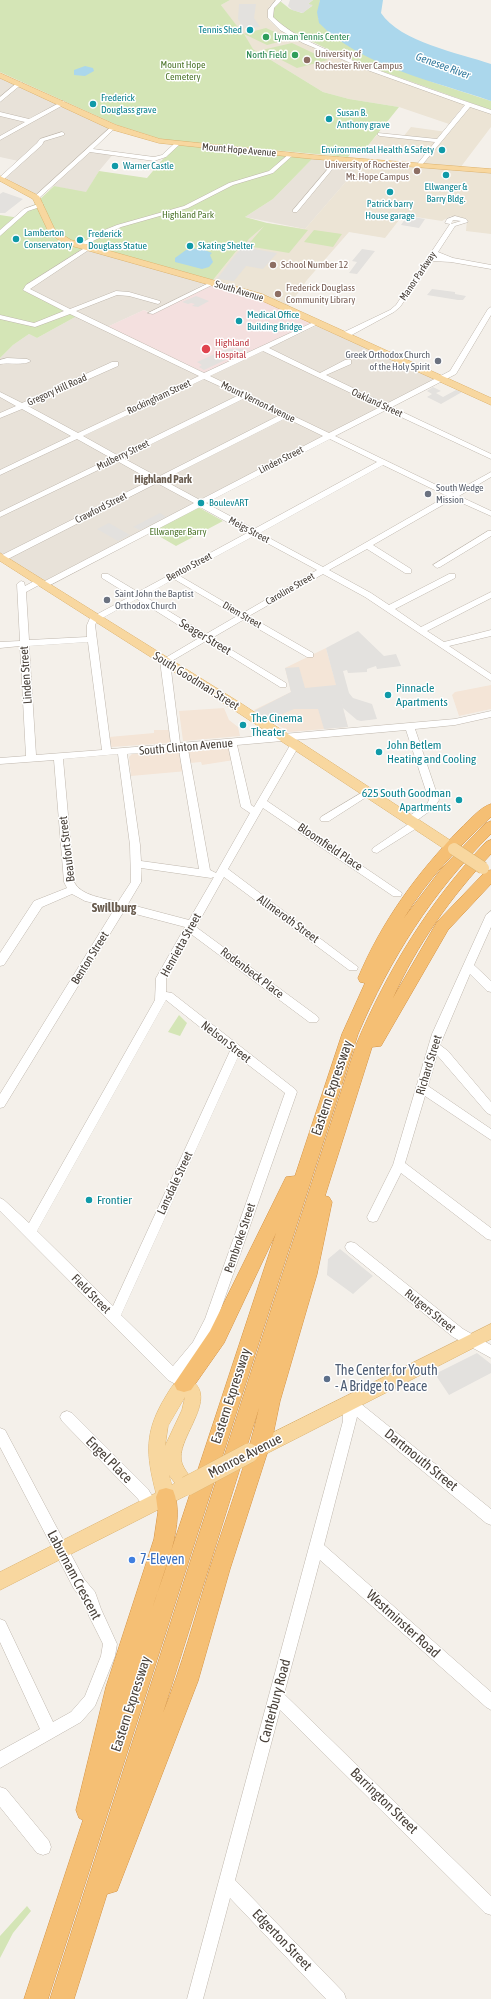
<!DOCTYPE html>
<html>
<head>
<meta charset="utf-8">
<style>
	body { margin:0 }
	canvas { display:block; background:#f4f0ea }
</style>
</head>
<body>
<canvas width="491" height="1999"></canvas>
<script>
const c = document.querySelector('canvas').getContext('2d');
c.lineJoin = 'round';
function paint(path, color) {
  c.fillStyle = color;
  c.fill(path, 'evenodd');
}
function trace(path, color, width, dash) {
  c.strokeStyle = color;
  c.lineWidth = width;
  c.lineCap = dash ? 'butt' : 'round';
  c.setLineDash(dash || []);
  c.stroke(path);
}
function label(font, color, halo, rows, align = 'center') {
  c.font = font + ' "Asap Condensed",sans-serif';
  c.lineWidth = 3;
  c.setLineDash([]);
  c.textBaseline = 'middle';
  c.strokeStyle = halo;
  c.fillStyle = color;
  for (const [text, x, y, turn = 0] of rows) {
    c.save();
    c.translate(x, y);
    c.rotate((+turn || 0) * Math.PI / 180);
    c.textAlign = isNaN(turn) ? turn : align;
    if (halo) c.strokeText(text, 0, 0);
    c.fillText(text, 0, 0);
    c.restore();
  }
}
paint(new Path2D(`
	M0 75 113 127 89 149 114 153 99 171 86 193 49 185 35 195 6 178 23 162 0 157Z
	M313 158 363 162 305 229 245 217 273 199Z
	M87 250 204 282V284L155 310 149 312 144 310 107 327 29 289Z
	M77 316 199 376 0 470V358L13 345 29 334 37 338Z
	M316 326 441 379 201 499H197L83 436Z
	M74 439H78L194 503 47 580H42L0 553V475Z`), '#e8e2d9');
paint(new Path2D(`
	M326 648 348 727 289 732 254 710 291 692 285 668Z
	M491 685V709L459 716 452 695 455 692Z
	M224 708 229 720 238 727 240 736 183 741 179 711Z
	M154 730H169L171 742 169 743 111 747 109 737 154 733Z
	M232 748 234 760 202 765 201 762 190 763 189 752Z
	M183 751 187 771 131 776 129 757 132 754Z`), '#f4e5d7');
paint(new Path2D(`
	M230 0H276L269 7 268 14 270 21 283 31 348 62 465 104 449 124 399 107 349 99 323 92 253 49 221 5Z
	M469 106 491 113V127L460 168 491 172V234L466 231 467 219 451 216 442 221 403 215 385 238 349 232 307 280 289 306 261 294 213 280 238 249 241 250 249 239 267 223 305 229 363 162 420 166 431 151 369 144 378 134 403 137 411 127 447 132Z`), '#ece4d5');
paint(new Path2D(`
	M213 285 257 297 311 323 205 373 107 327 144 310 151 314Z`), '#f4e0df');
paint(new Path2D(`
	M0 0H230L221 5 243 34 266 28 290 39 267 45 244 34 253 49 323 92 349 99 399 107 366 148 356 147 348 157 164 140 117 125 0 72Z
	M313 0H320L318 18 324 27 340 40 432 82 491 101V110L350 60 284 28 272 16 274 7 280 1 290 9 302 13 312 6 308 4Z
	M292 43 328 60 297 68 262 50Z
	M178 145 313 158 273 199 245 217 267 223 308 230 289 253 247 246 264 226 249 239 241 250 238 249 213 280 88 245 24 288 27 292 77 316 37 338 29 334 13 345 0 358V215L20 218 54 186 86 192 99 171 147 178 163 159Z
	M314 230 342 234 333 247 304 242Z
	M198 507 223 521 176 546 152 532Z
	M179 1015 187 1023 180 1036 168 1032Z
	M27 1906 31 1911 13 1933 0 1958V1936Z`), '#d4e5b6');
paint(new Path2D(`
	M290 0H313L308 4 313 5 303 13 292 10 288 6Z
	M239 4H256L254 18 260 27 243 28 238 19Z
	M3 192 23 199 5 213H0V194Z
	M407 216 425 219 419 228 401 225Z
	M243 247 277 253 263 269 246 266 234 281 217 279 236 254Z
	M362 249 375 251 357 274 349 273 357 262 352 261Z
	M432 289 455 292V294L466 296 463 300H458L427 295Z
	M196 296 209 301 198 307 192 306 195 304 191 303 188 304 182 302Z
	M226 349H244L247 350 204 370 199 367 202 365 197 362Z
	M433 387 441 391 436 393 443 397 456 390 462 392 441 404 427 397 432 394 427 391Z
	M160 513 166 517 140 530 133 527Z
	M109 523 130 535 118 541 97 529Z
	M358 631 384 656 396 654 401 666 377 669 376 666 367 669V672L348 673 347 670 343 671 349 693 353 698 372 704 377 719 361 721 357 720 343 708 340 696 348 727 324 729 318 709H294L269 720 254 711 291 692 285 668 299 667 305 688 336 685 326 648Z
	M340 1249 373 1276 353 1294 327 1275 328 1259Z
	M477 1353 491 1364V1373L449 1395 435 1374Z`), '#e3e1de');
paint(new Path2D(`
	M320 0H383L381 13C400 42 459 53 491 64V101C435 81 362 67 319 23L317 12Z
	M85 66 93 68 94 71 85 76 74 75V70Z
	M200 248 212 253 210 255 213 262 209 267 202 269 175 262V258L186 250Z`), '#abd7ec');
const minor = new Path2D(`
	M276 0H282L274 8 273 17C296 39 328 50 356 62 401 79 446 95 491 110V114L470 107 422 165H418V163L435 142 380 136 378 135V133L437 139 465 105 370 71 303 43 280 30 268 18V10Z
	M18 82 23 83 0 102V97Z
	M63 101 65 102V104L0 140V136L25 122 0 116V112L29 119Z
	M113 125 116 127 115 128 93 149 154 157 162 155 175 143 180 144 166 157 154 161 90 152 38 199H34V197Z
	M62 132 64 133V135L44 141 42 145 3 180 0 181V177L37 143 40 139Z
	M290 153 292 154V156L273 173 233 185 188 208 121 227 83 246 78 245 102 231 117 225 184 206 229 183 269 171Z
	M338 157 340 158V160L297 212H293V210Z
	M41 203 43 204V206L28 211 0 236V230L24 209Z
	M455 216 466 219 468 222 455 226 438 252 453 258 491 265V269L451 262 432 261 400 307 394 312 348 337H342V333L390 310 396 305 450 224 445 223 447 219ZM453 220 461 221 451 224Z
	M88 246 90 247V249L30 289 70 309 116 291 129 292 160 301V303L158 304 129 296 117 295 76 311 204 373 316 321H320V323L269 348 320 373 345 360H351V364L326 375 386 404 450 371 488 309 491 307V315L456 374 392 407 491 454V459L386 410 335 436 453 493 491 472V477L459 496 491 511V516L453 499 373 545 411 569V573H405L367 549 329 570 371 593 389 605 449 574H455V578L395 609 421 627 491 592V598L427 631 444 642 491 630V636L449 646 491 674V681L365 597 323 574 249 616 313 653V657H307L243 620 212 638 286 683V687H280L206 641 170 662 180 743 455 719 491 711V717L455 725 415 729 439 800 434 808 416 821 420 822 421 824 420 826 377 853 373 852 372 850 373 848 410 823 406 822 405 820 406 818 427 804 429 800 406 730 237 745 251 805 254 807 292 742H298L300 744 267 801 402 893 401 896H393L263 808 228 869 358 967 357 970H349L224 877 196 927 317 1016 319 1019 317 1022H309L191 934 166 978V992L172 993 295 1089 297 1092 217 1320 203 1350 182 1375 186 1380 184 1384 179 1386 168 1380 0 1211V1198L4 1200 29 1223 155 1000 156 978 185 927 124 911 4 1107 0 1108V1094L115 908 85 901 72 894 42 907 4 965 0 966V953L34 901 67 888 64 882 54 760 0 764V758L26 756 20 646 0 648V642L20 641 17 584 21 581 24 582 25 586 38 579 45 581 194 503 157 483 6 560H0V556L151 480 117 461 0 517V512L111 458 77 439 0 475V470L71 436 22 409 0 418V413L16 406 0 397V392L22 403 112 362H118V366L28 406 78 433 199 376 70 314 35 327 0 319V315L34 323 64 311 23 290 26 285ZM263 351 380 407 329 433 210 376ZM204 379 239 395 117 455 83 436ZM245 398 280 415 158 477 123 458ZM286 418 323 436 200 500 163 480ZM330 439 377 462 254 529 206 503ZM383 465 447 496 323 567 260 533ZM200 507 247 533 138 592 108 574H102V578L131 596 90 618 87 625V637L29 640 26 592 41 584 48 586ZM254 536 317 570 243 613 180 576ZM174 579 237 616 206 634 144 596ZM137 599 199 638 160 661 171 744 111 749 95 625 97 621ZM88 642 102 750 36 755 29 646ZM228 745 241 807 250 813 216 873 210 870 188 749ZM172 750H179L199 869 141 861 140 845 127 754ZM118 754 130 845 131 882 118 902C104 898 81 896 74 882L63 759ZM141 868 211 878 214 877 189 920 128 904 141 882ZM166 1000 230 1051 113 1306 37 1231ZM238 1057 285 1093 205 1319 193 1342 173 1366 121 1315Z
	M211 282 216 283 153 314 148 313Z
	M7 358 27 359 31 361C24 366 9 362 0 364V360Z
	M488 531H491V536L440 567 437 568 433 565Z
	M368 789 373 792 371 794 329 821H321L320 819 321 817Z
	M491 911V927L474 965 491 981V992L487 991 470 974 440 1045 448 1051 491 1102V1115L487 1113 437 1055 428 1086 491 1129V1140L425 1096 405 1163 491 1228V1240L487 1239 401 1173 377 1221 373 1222 369 1221 367 1217 393 1165 432 1034 486 915Z
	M351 1242 355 1243 463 1329 491 1345V1358L453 1337 347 1251 345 1247 347 1243Z
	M350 1397 355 1399 491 1509V1525L486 1523 357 1417 324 1545 491 1692V1710L486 1707 320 1560 284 1694 491 1896V1915L485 1913 280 1710 235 1880 344 1993 346 1999H326L230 1898 203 1999H187L343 1421V1403L345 1399Z
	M67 1411 72 1413 148 1489 157 1504 155 1509 150 1510 145 1509 138 1499 62 1421 60 1417 62 1413Z
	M0 1428 5 1430 84 1579 95 1592 101 1609 117 1644 115 1656 95 1706 81 1722 0 1768V1751L40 1729 0 1642V1619L5 1621 53 1722 71 1712 85 1696 101 1656 103 1644 89 1616 84 1601 74 1589 0 1447Z
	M0 1787 6 1789 49 1841 51 1847 49 1853 43 1855 37 1853 0 1807Z`);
const major = new Path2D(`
	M0 73 116 125 160 139 314 155 491 169V173L314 159 159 143 110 129 0 78Z
	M0 176 39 196 55 230 71 240 262 294 491 398V405L256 298 65 244 49 233 33 199 0 181Z
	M0 553 242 704 459 846 460 849 459 852H449L234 710 0 561Z
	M491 1324V1339L260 1457 254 1459 248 1457 245 1451 248 1445Z
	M184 1377C223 1391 182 1431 181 1456 180 1467 191 1476 196 1486L193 1492 0 1590V1572L156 1493C146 1454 144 1432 166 1396 171 1388 175 1380 184 1377ZM185 1397 182 1410 165 1446 168 1426ZM169 1475 175 1483 172 1485Z`);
const highway = new Path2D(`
	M491 804V817C458 847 427 880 404 918L442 868 486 823 491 821V834C432 892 390 959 358 1034L48 1999H24L83 1820 79 1818 76 1810 106 1687 154 1539 158 1512 156 1497 159 1490 166 1488 173 1490C187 1522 163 1574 153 1606L276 1233 224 1343 191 1390 184 1392 177 1390 174 1384 210 1331 286 1177 295 1176 342 1034 365 983 360 982 358 978C382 921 417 873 460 829 469 821 480 807 491 804Z
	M491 840V854C451 897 417 944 393 998L437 922 486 871 491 870V884L448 930 381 1046 372 1047 325 1196 329 1197 332 1202 317 1274 280 1401 273 1435 230 1569 198 1681 117 1891 107 1894 74 1999H50L356 1045C388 969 429 902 486 842ZM259 1408C247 1463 227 1515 210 1568 195 1617 182 1666 163 1713Z`);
trace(minor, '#bfb7ad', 1);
trace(major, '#ddb36f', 1);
trace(highway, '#d49344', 1);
paint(minor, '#fff');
paint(major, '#f8d79f');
paint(highway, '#f5bf74');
const majorBridgeFar1 = new Path2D(`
	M454 849 483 868`);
const majorBridge = new Path2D(`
	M187 1486 249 1453`);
trace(majorBridgeFar1, '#ddb36f', 13, []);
trace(majorBridge, '#ddb36f', 20, []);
trace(majorBridgeFar1, '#f8d79f', 12);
trace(majorBridge, '#f8d79f', 19);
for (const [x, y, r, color] of [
	[250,30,4,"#0f9aa8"],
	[266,37,4,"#2e9e5b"],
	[295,55,4,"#2e9e5b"],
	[307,60,4,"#8d6e63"],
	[93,104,4,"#0f9aa8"],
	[329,119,4,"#0f9aa8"],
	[442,150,4,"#0f9aa8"],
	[115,166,4,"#0f9aa8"],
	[417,171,4,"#8d6e63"],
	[446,175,4,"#0f9aa8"],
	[390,192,4,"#0f9aa8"],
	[16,239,4,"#0f9aa8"],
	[80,240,4,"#0f9aa8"],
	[190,246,4,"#0f9aa8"],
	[273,265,4,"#8d6e63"],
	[278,294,4,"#8d6e63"],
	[239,321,4,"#0f9aa8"],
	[206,349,5,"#e0444e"],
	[438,361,4,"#6b7280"],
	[428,494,4,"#6b7280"],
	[201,503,4,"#0f9aa8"],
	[107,600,4,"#6b7280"],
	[388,695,4,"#0f9aa8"],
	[243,725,4,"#0f9aa8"],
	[379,752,4,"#0f9aa8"],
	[459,800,4,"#0f9aa8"],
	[89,1200,4,"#0f9aa8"],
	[327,1379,4,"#5c6f8a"],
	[132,1560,4,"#3f7fe0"]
]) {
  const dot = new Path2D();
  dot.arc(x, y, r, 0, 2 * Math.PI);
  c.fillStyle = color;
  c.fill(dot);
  trace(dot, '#fff', 1.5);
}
label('10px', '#0d838f', '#fff', [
	["Tennis Shed",242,30,"right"],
	["Frederick",101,98],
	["Douglass grave",101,110],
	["Susan B.",337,113],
	["Anthony grave",337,125],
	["Environmental Health & Safety",434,150,"right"],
	["Warner Castle",123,166],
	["Ellwanger &",446,187,"center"],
	["Barry Bldg.",446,199,"center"],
	["Patrick barry",390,204,"center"],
	["House garage",390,216,"center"],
	["Lamberton",24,233],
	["Conservatory",24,245],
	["Frederick",88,234],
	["Douglass Statue",88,246],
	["Skating Shelter",198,246],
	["Medical Office",247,315],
	["Building Bridge",247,327],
	["BoulevART",209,503]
], 'left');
label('10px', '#27864d', '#fff', [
	["Lyman Tennis Center",274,37],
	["North Field",287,55,"right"]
], 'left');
label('10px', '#785e54', '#fff', [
	["University of",315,54],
	["Rochester River Campus",315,66],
	["University of Rochester",409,165,"right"],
	["Mt. Hope Campus",409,177,"right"],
	["School Number 12",281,265],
	["Frederick Douglass",286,288],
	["Community Library",286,300]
], 'left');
label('10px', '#50772f', '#fff', [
	["Mount Hope",183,65],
	["Cemetery",183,77],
	["Highland Park",188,215],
	["Ellwanger Barry",178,532]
]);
label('10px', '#484039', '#fff', [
	["Mount Hope Avenue",239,150,5],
	["Manor Parkway",418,276,-56],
	["South Avenue",239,291,17],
	["Gregory Hill Road",57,390,-24],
	["Rockingham Street",159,397,-25],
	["Mount Vernon Avenue",258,402,26],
	["Oakland Street",377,403,25],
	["Mulberry Street",123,455,-26],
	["Linden Street",281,460,-27],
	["Crawford Street",101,508,-27],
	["Meigs Street",249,530,28],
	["Benton Street",189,567,-28],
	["Caroline Street",290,589,-30],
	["Diem Street",242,615,30]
]);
label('10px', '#be3a42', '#fff', [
	["Highland",215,343],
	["Hospital",215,355]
], 'left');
label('10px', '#5b616d', '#fff', [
	["Greek Orthodox Church",430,355,"right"],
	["of the Holy Spirit",430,367,"right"],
	["South Wedge",436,488],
	["Mission",436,500],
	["Saint John the Baptist",115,594],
	["Orthodox Church",115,606]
], 'left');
label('italic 11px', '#337a9e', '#fff', [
	["Genesee River",443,66,20]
]);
label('bold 11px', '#6a5d50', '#fff', [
	["Highland Park",163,480]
]);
label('12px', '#484039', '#fff', [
	["Seager Street",205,637,31],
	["Linden Street",26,675,-94],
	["South Goodman Street",196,681,32],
	["South Clinton Avenue",186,747,-5],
	["Bloomfield Place",330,847,34],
	["Beaufort Street",67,849,-97],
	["Allmeroth Street",288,919,36],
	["Henrietta Street",181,945,-61],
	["Benton Street",90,958,-58],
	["Rodenbeck Place",252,973,37],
	["Nelson Street",226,1042,38],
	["Richard Street",429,1065,-73],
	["Lansdale Street",175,1183,-65],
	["Pembroke Street",240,1238,-71],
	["Field Street",91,1294,45],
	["Rutgers Street",430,1311,39]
]);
label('12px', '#0d838f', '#fff', [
	["Pinnacle",396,688],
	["Apartments",396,702],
	["The Cinema",251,718],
	["Theater",251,732],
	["John Betlem",387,745],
	["Heating and Cooling",387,759],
	["625 South Goodman",451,793,"right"],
	["Apartments",451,807,"right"],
	["Frontier",97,1200]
], 'left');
label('bold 13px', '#6a5d50', '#fff', [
	["Swillburg",114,908]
]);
label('14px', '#484039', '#fff', [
	["Eastern Expressway",332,1088,-71],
	["Eastern Expressway",231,1396,-72],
	["Monroe Avenue",245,1456,-27],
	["Engel Place",109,1460,45],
	["Dartmouth Street",421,1460,39],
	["Laburnam Crescent",74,1575,62],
	["Westminster Road",403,1624,42],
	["Canterbury Road",275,1701,-75],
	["Eastern Expressway",131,1704,-72],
	["Barrington Street",384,1801,44],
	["Edgerton Street",282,1940,46]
]);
label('14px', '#4e5e75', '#fff', [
	["The Center for Youth",335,1371],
	["- A Bridge to Peace",335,1387]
], 'left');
label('14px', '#366cbe', '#fff', [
	["7-Eleven",140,1560]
], 'left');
</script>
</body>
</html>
